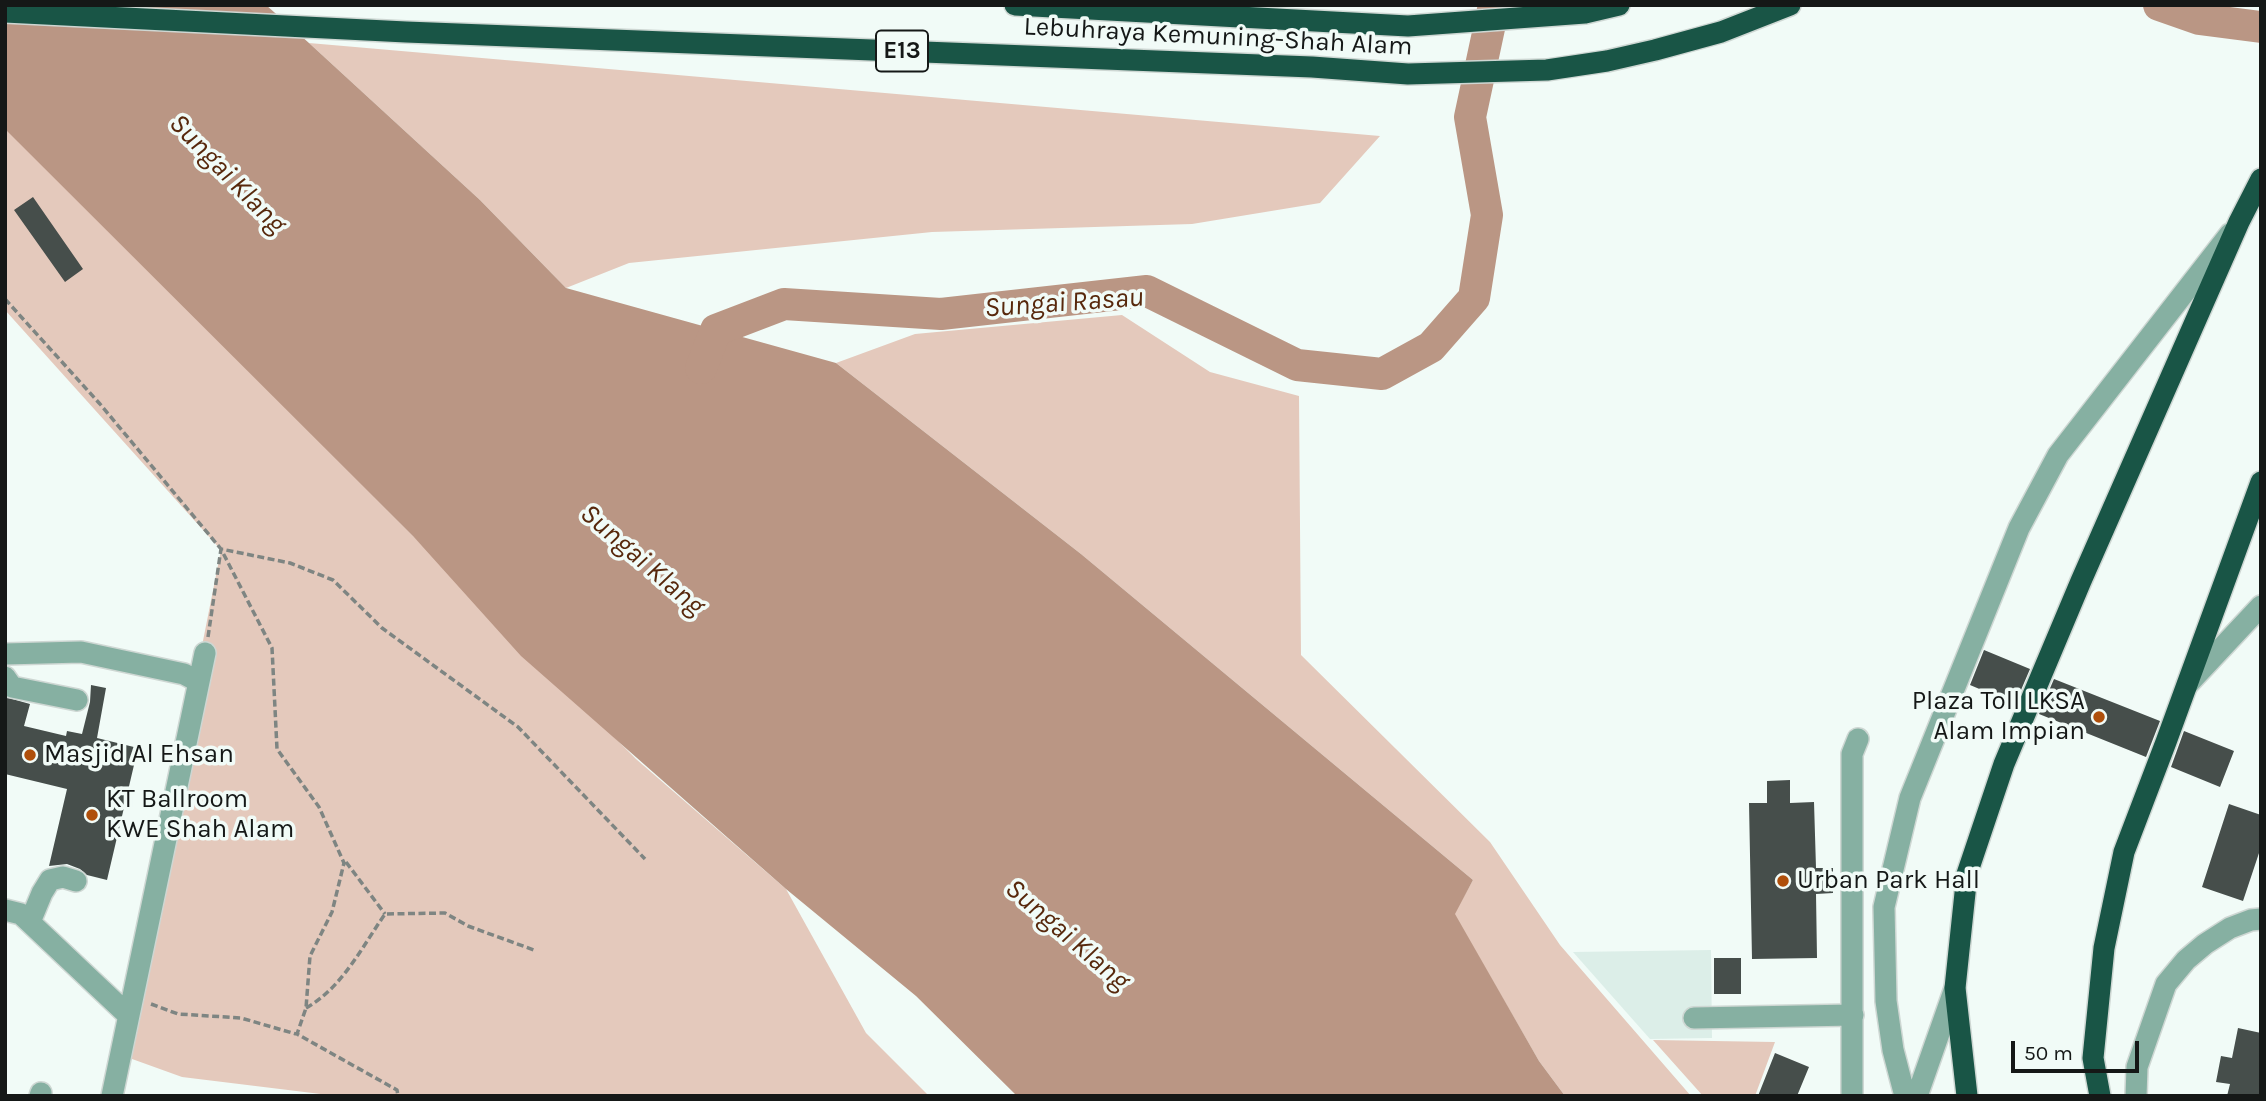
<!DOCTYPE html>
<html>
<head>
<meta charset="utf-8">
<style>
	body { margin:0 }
	#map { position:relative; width:2266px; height:1101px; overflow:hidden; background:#f1fbf7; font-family:Karla,sans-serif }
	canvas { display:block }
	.frame { position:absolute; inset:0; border:7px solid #151817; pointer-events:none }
	.scale { position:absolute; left:2011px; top:1041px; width:128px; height:32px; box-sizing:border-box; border:4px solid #151817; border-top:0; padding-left:9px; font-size:21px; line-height:24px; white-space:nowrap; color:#151817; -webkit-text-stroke:5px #f1fbf7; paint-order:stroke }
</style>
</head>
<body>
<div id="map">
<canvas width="2266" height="1101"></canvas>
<div class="frame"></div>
<div class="scale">50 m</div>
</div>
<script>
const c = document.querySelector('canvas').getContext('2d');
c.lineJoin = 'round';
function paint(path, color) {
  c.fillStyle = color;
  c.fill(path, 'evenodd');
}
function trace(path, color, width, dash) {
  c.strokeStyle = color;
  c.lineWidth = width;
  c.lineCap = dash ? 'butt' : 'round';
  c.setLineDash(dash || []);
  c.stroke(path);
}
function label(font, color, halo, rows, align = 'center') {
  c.font = font + ' Karla,sans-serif';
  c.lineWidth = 7;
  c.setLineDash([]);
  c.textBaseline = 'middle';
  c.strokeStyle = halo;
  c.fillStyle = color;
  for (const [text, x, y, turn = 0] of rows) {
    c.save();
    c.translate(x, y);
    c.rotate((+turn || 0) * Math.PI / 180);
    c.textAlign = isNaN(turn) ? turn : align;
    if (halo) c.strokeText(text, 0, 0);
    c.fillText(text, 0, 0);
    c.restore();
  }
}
paint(new Path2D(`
	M1711 950 1712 1038 1650 1039 1573 952Z`), '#dceee8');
paint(new Path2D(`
	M309 43 1380 136 1320 203 1192 224 932 232 629 263 566 288 480 200Z
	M5 127 636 759 786 889 866 1033 929 1096H337L182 1077 121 1055 221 550 5 310Z
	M1122 315 1210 372 1299 396 1301 655 1490 842 1560 945 1691 1096H1565L1539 1061 1454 914 1473 880 1081 554 836 363 915 334Z
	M1653 1040 1774 1042H1775L1755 1096H1703Z`), '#e4c9bc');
paint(new Path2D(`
	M5 5H266L309 43 480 200 566 288 836 363 1081 554 1473 880 1455 914 1539 1061 1565 1096H1017L916 996 786 889 521 656 413 536 5 129Z`), '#ba9684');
trace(new Path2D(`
	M2159 5 2199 19 2261 27
	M701 368 716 330 784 304 941 314 1147 291 1297 365 1382 374 1431 347 1474 298 1487 215 1470 117 1494 5`), '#ba9684', 32);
paint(new Path2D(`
	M33 197 83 269 65 282 14 210Z
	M1984 650 2030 669 2015 704 1970 685Z
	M2054 679 2160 721 2146 757 2039 714Z
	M91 685 106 688 97 738 138 748 107 880 87 875 80 869 67 864 49 866 67 789 5 774V697L30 704 24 726 66 736 67 731 82 734 90 702Z
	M2184 731 2234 751 2220 787 2171 767Z
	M1790 780V803L1814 802 1816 868H1833V893L1816 894 1817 958 1752 959 1749 803H1767V781Z
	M2229 804 2261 815V847L2243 901 2202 887Z
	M1714 958H1741V994H1714Z
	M2238 1028 2261 1033V1096H2227L2230 1084 2216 1082 2221 1056 2232 1058Z
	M1775 1053 1809 1067 1797 1096H1758Z`), '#464e4b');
const minor = new Path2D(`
	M5 654 81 652 184 674 199 682
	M5 677 12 687 77 700
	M2187 685 2261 606
	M5 910 21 914 128 1015
	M30 922 42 893 50 880 63 877 76 881
	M1694 1018 1853 1015
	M40 1096 41 1093
	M112 1096 205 653
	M1852 1096V754L1858 739
	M1905 1096 1893 1050 1886 1001 1884 907 1910 798 2019 528 2058 455 2230 234
	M1917 1096 1955 988
	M2136 1096 2137 1067 2166 984 2186 960 2205 944 2230 928 2251 920 2261 919`);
const highway = new Path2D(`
	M1015 5 1408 26 1585 13 1619 5
	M5 12 406 32 1312 67 1408 74 1547 70 1607 61 1655 50 1721 32 1790 5
	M1967 1096 1955 988 1967 874 2004 764 2081 581 2239 222 2261 179
	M2100 1096 2093 1058 2104 948 2124 852 2166 742 2261 482`);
trace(minor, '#ced7d3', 24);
trace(highway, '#ced7d3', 24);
trace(new Path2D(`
	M5 299 100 404 221 549 272 648 277 749 319 807 344 863 332 912 310 956 306 1008 297 1034 397 1090 398 1096
	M208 637 221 549 290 563 333 580 382 628 518 727 645 859
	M346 862 385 914
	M151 1004 178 1014 241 1018 296 1034
	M306 1008C342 988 362 947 385 914L445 913 468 926 534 950`), '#7e8582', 3.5, [7, 3.5]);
trace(minor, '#86b0a2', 21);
trace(highway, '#195546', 21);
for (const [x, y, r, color] of [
	[2099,717,7,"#af4f0b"],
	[30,755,7,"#af4f0b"],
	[92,815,7,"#af4f0b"],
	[1783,881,7,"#af4f0b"]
]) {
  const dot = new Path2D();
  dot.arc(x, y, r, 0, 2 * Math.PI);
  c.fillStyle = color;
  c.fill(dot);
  trace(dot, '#f1fbf7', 2.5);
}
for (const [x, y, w] of [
	[902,51,52]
]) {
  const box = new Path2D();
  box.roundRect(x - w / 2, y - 20.5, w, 41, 5);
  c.fillStyle = '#f1fbf7';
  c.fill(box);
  trace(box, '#151817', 2);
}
label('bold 24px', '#151817', null, [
	["E13",902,51]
]);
label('26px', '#151817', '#f1fbf7', [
	["Lebuhraya Kemuning-Shah Alam",1218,37,3]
]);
label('26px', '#151817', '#f1fbf7', [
	["Plaza Toll LKSA",2085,702,"right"],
	["Alam Impian",2085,732,"right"],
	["Masjid Al Ehsan",44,755],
	["KT Ballroom",106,800],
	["KWE Shah Alam",106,830],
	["Urban Park Hall",1797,881]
], 'left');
label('italic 28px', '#57280c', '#f1fbf7', [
	["Sungai Klang",227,174,46],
	["Sungai Rasau",1064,303,-4],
	["Sungai Klang",642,560,41],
	["Sungai Klang",1067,935,41]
]);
</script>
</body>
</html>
